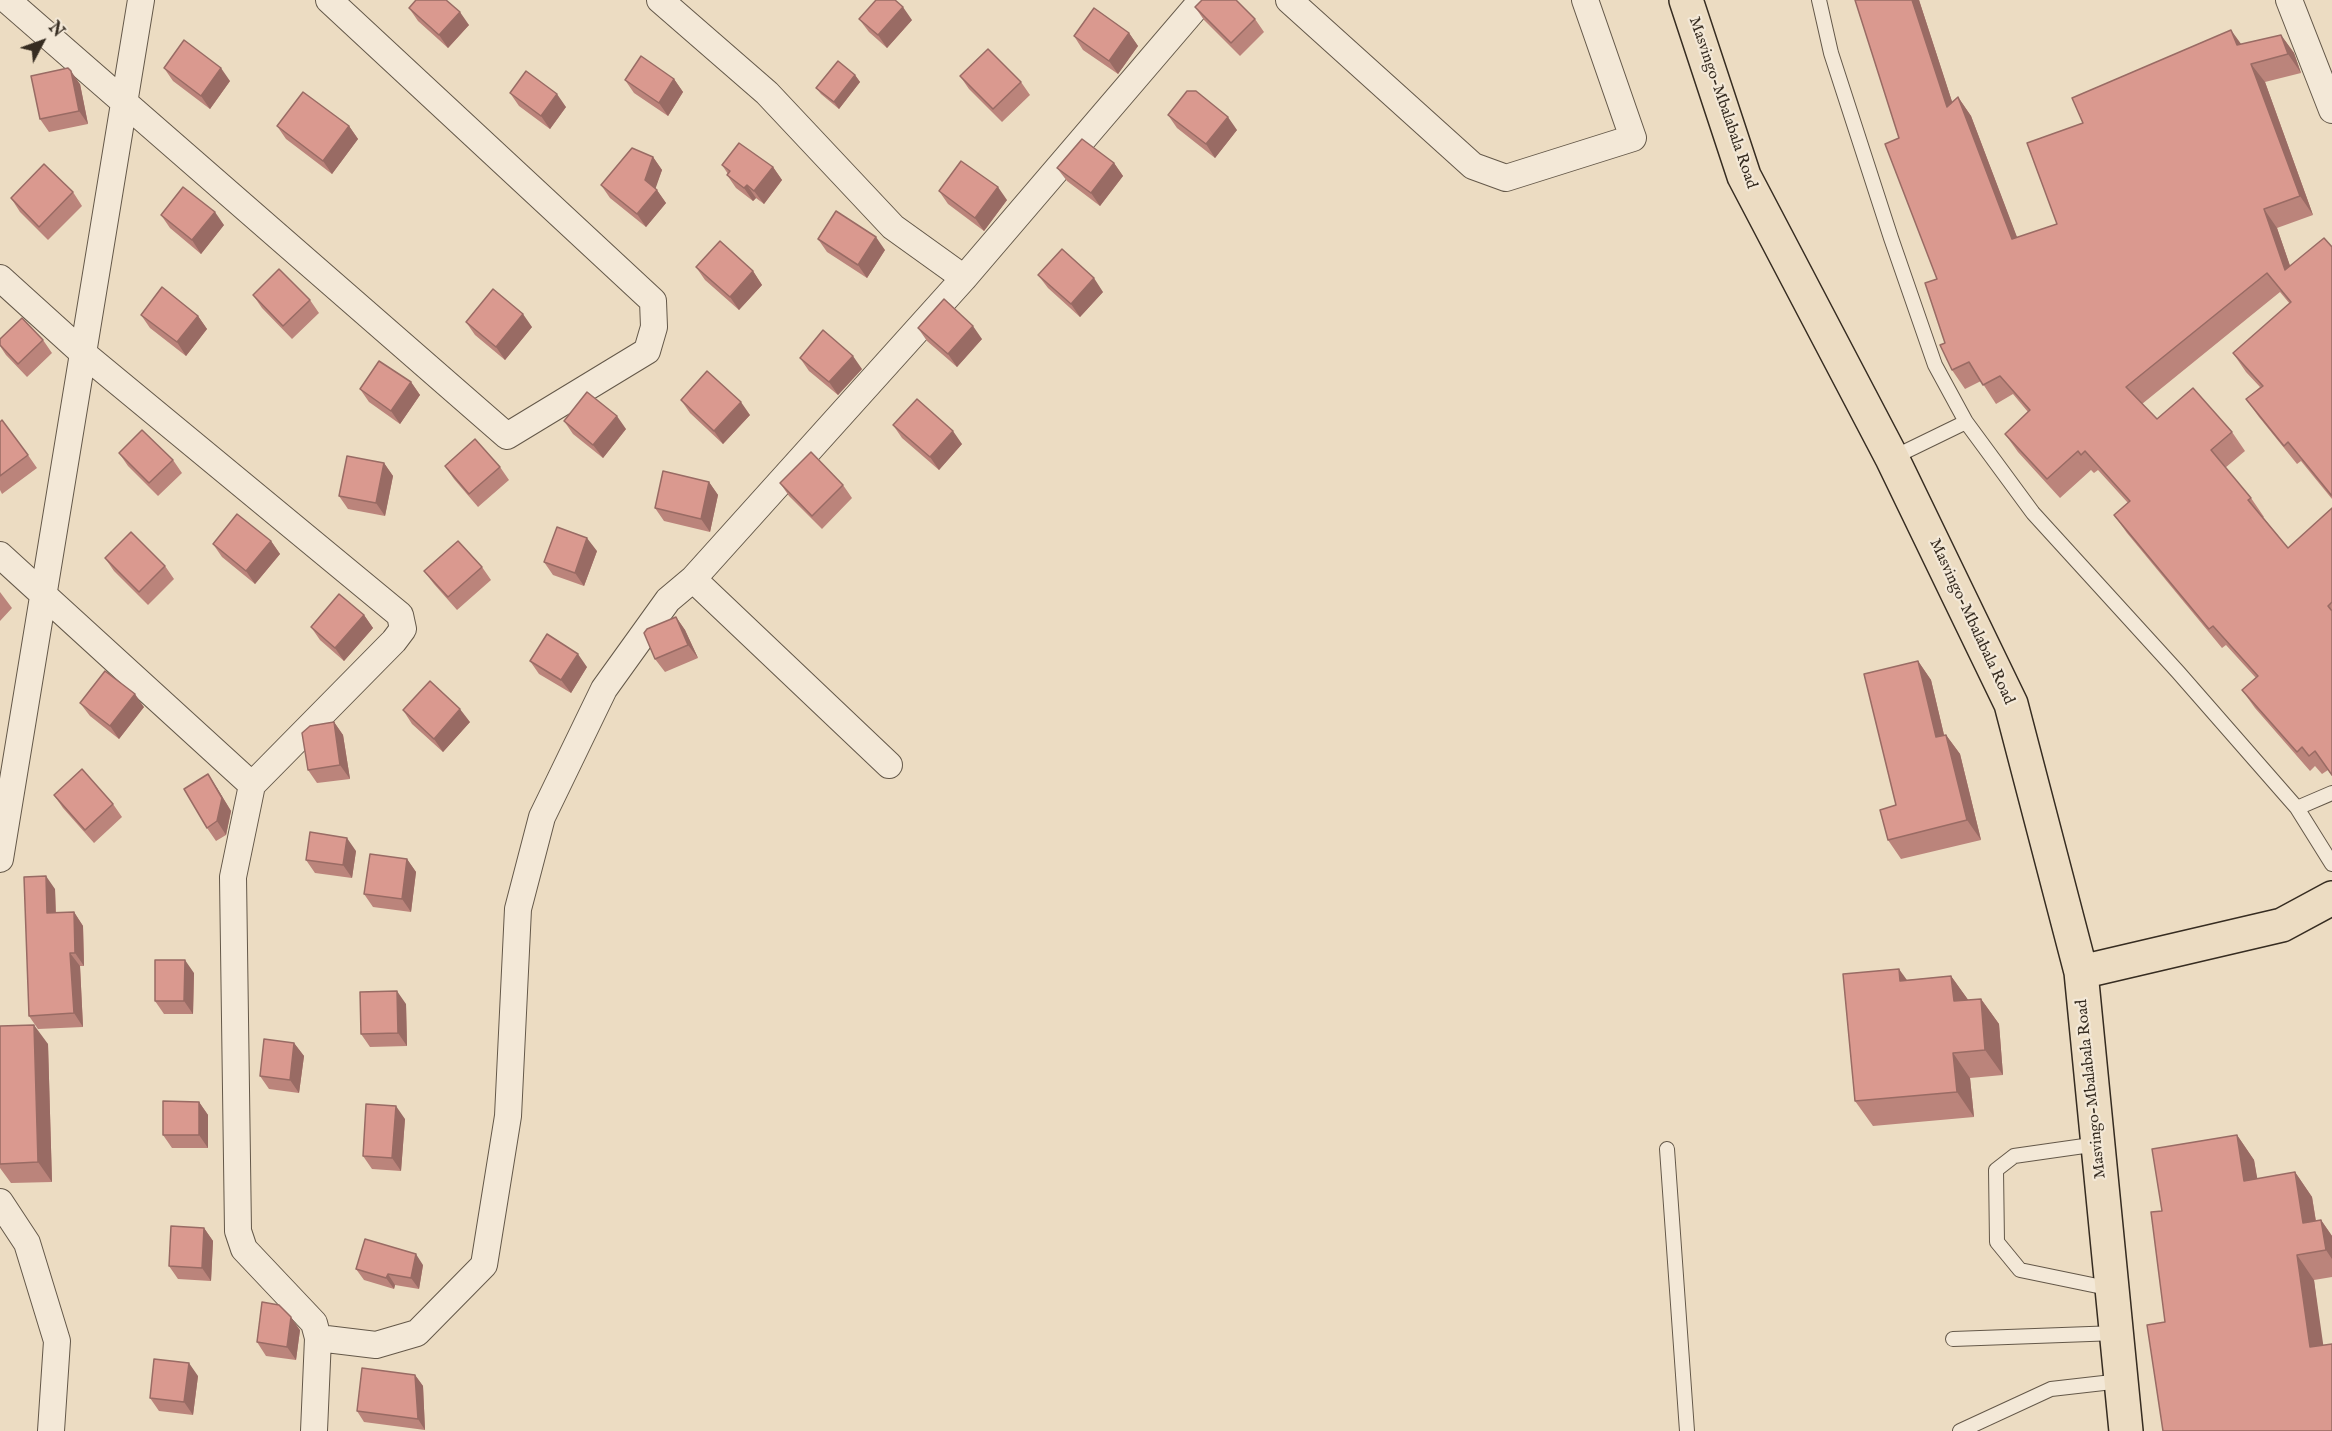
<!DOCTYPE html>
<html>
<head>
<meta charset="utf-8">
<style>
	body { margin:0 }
	#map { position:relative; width:2332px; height:1431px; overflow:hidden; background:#ecdcc2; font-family:"IM FELL English",serif }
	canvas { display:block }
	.north { position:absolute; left:12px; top:12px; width:60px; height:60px; -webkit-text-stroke:4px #f3e8d7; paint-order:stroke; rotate:49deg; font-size:16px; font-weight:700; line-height:24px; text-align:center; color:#362c21 }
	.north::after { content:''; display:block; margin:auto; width:21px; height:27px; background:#362c21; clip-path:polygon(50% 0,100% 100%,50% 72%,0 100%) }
</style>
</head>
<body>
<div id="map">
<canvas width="2332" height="1431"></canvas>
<div class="north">N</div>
</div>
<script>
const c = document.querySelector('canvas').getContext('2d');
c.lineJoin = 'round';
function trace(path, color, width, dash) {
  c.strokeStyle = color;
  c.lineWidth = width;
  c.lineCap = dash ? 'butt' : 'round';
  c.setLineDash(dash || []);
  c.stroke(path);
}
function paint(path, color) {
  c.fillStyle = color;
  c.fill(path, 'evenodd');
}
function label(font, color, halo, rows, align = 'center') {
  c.font = font + ' "IM FELL English",serif';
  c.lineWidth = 4.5;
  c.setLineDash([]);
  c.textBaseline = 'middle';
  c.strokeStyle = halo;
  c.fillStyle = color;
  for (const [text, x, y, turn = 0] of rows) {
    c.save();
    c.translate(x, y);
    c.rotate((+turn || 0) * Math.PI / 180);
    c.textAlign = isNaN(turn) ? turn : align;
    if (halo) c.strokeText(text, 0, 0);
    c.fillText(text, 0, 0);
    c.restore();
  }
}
const service = new Path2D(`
	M1819 0 1831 53 1891 238 1935 365 1966 422 2033 513 2178 672 2297 808 2332 864
	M1892 458 1966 422
	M2297 808 2332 793
	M2098 1144 2014 1156 1996 1170 1997 1242 2020 1270 2112 1289
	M1667 1149 1687 1431
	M1953 1339 2117 1333
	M1960 1431 2051 1389 2121 1381`);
const minor = new Path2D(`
	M7 0 507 436 647 351 654 327 653 301 329 0
	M660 0 767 93 893 227 964 278
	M1289 0 1473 166 1506 178 1633 138 1585 0
	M2289 0 2332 110
	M0 278 84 354 400 615 403 629 394 641 252 785 0 555
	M693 579 889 765
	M252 785 233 877 238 1231 244 1249 314 1323 318 1338 314 1431
	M0 859 141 0
	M0 1202 27 1243 57 1341 51 1431
	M318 1338 376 1345 417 1333 484 1265 508 1116 518 909 542 817 604 689 668 600 693 579 964 278 1202 0`);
const trunk = new Path2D(`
	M1686 0 1744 176 1892 458 2011 704 2081 972 2126 1431
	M2081 972 2282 925 2332 898`);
trace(service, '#645849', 16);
trace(minor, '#645849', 28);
trace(trunk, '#362c21', 36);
trace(service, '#f3e8d7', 14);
trace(minor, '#f3e8d7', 26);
trace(trunk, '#ecdcc2', 33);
paint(new Path2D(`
	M1855 0H1919L1952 102 1958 97 1971 116 2017 238 2057 224 2083 123 2241 44 2281 35 2294 53 2301 73 2265 82 2313 215 2277 228 2290 266 2332 247V499L2301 461 2297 464 2259 417 2246 399 2260 387 2246 372 2233 353 2290 304 2280 292 2142 404 2157 419 2232 432 2245 451 2225 468 2251 498 2264 517H2263L2288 548 2332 508V776L2328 770 2322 774 2315 766 2310 771 2255 708 2242 690 2256 678 2226 645 2222 648 2127 533 2114 515 2128 503 2098 470 2094 473 2091 470 2060 498 2018 452 2005 434 2028 412 2013 394 1996 404 1981 381 1965 389 1952 370 1945 343 1937 279 1899 138Z
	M1195 7 1255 19 1264 32 1240 56 1204 20Z
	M409 8 469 25 448 48 418 21Z
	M859 19 912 20 887 48 869 32Z
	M1129 33 1138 46 1118 74 1083 50 1074 36Z
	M164 68 230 81 210 109 173 81Z
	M855 75 860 82 839 109 821 94 816 88Z
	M960 76 1021 82 1030 95 1002 122 969 89Z
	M674 79 683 92 668 116 634 93 625 80Z
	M80 84 88 124 49 132 40 119Z
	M510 93 566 107 550 129 519 106Z
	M1168 115 1237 130 1215 158 1177 128Z
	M277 126H349L358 139 332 174 286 139Z
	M653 157 662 170 655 188 666 203 646 227 610 198 601 185Z
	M1114 163 1123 176 1100 206 1067 181 1057 168Z
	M722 165 773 167 782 180 764 204 756 198 753 201 736 188 727 175 728 174Z
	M939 191 1007 200 984 231 948 204Z
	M73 192 82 206 48 240 20 212 11 198Z
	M161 215 224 225 201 254 170 228Z
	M818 239 885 250 867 278 827 252Z
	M696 267 753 271 762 285 739 310 705 280Z
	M1038 275 1103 292 1080 317 1048 288Z
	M253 295 310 300 319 313 292 339 262 308Z
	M141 315 198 316 207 329 186 356 150 328Z
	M466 322 532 327 505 360 475 335Z
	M918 328 982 339 957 367 927 341Z
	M0 339 43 340 52 353 27 377 6 355 0 346Z
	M800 358 862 369 838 395 809 371Z
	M411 382 420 395 400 424 369 402 360 389Z
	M681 400 750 415 723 444 690 413Z
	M564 421 626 429 603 458 573 434Z
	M0 422 28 455 37 468 2 494 0 490Z
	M893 425 962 444 939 470 902 438Z
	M119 453 173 460 182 473 158 496 128 466Z
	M384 463 393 476 385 516 348 509 339 496Z
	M445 466 500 467 509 480 478 507 454 479Z
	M709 482 718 495 710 532 664 521 655 508Z
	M780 483 843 485 852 498 822 529 789 496Z
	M271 541 280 554 255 584 222 557 213 544Z
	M597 551 584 586 553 575 544 562Z
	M105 558 165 566 174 579 148 605 114 571Z
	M482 567 491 580 457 610 434 584 424 571Z
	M0 592 12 608 0 621Z
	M364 615 373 628 344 661 320 640 311 627Z
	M676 617 685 630 698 658 665 672 655 659Z
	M530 661 587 667 571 693 539 674Z
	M1918 661 1931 680 1944 735H1946L1960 754 1981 840 1901 859 1888 840 1896 805Z
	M80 703 144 707 119 739 90 716Z
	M403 710 470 722 443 752 412 724Z
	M334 722 343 735 350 779 317 783 308 770Z
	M217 788 231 811 226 835 216 841 207 828Z
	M54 795 113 804 122 817 94 843 63 808Z
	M356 851 352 878 315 873 306 860Z
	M407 859 416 872 411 912 373 907 364 894Z
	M55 889 56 913 74 912 83 926 84 966H80L83 1027 38 1029 29 1016Z
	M194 973 193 1014H164L155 1001Z
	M1951 976 1968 1000 1981 999 1999 1024 2003 1075 1970 1078 1974 1117 1873 1126 1855 1101 1907 980Z
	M406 1004 407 1046 370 1047 361 1034Z
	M0 1026 48 1044 52 1182 11 1183 0 1168Z
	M294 1043 304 1056 299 1093 269 1089 260 1076Z
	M199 1102 208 1115V1148H172L163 1135Z
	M405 1119 401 1171 372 1169 363 1156Z
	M2237 1135 2254 1160 2257 1179 2295 1172 2312 1197 2316 1221 2321 1220 2332 1236V1277L2314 1280 2332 1431 2165 1322 2162 1211Z
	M204 1228 213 1241 211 1281 178 1279 169 1266Z
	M423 1265 419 1289 395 1285 394 1289 364 1280 356 1269Z
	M300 1330 296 1360 266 1356 257 1342Z
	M415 1375 423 1386 425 1430 364 1422 357 1411Z
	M198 1376 193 1415 159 1411 150 1398Z`), '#bb847b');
paint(new Path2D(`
	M1912 0H1919L1960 126 1947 107Z
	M903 7 912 20 887 48 878 35Z
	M460 12 469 25 448 48 439 35Z
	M2231 30 2244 48 2237 45Z
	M1129 33 1138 46 1118 74 1109 61Z
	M2281 35 2294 53 2301 73 2288 54Z
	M2251 64 2265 82 2313 215 2300 196Z
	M221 68 230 81 210 109 201 96Z
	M71 71 80 84 88 124 79 111Z
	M855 75 860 82 839 109 834 102Z
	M674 79 683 92 668 116 659 103Z
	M557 94 566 107 550 129 541 116Z
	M1958 97 1971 116 2025 258 2012 239Z
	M1228 117 1237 130 1215 158 1206 144Z
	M349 126 358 139 332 174 323 161Z
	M653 157 662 170 654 193 645 180Z
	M1114 163 1123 176 1100 206 1091 193Z
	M773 167 782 180 764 204 754 191Z
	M747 185 756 198 753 201 744 188Z
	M998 187 1007 200 984 231 975 218Z
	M657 190 666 203 646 227 637 214Z
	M2264 209 2277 228 2298 289 2285 270Z
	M215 212 224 225 201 254 192 240Z
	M876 237 885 250 867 278 858 265Z
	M753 271 762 285 739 310 730 297Z
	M1094 278 1103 292 1080 317 1071 304Z
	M523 314 532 327 505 360 496 347Z
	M198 316 207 329 186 356 177 342Z
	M973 326 982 339 957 367 948 354Z
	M853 356 862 369 838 395 829 382Z
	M411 382 420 395 400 424 391 411Z
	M741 402 750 415 723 444 714 431Z
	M617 416 626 429 603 458 593 445Z
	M953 431 962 444 939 470 930 457Z
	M384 463 393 476 385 516 376 503Z
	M709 482 718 495 710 532 701 519Z
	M587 538 597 551 584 586 575 573Z
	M271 541 280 554 255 584 246 571Z
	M364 615 373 628 344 661 335 648Z
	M676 617 685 630 698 658 688 645Z
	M578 654 587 667 571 693 561 680Z
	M1918 661 1931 680 1949 756 1936 737Z
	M135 694 144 707 119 739 110 726Z
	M460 709 470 722 443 752 434 739Z
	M334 722 343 735 350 779 340 765Z
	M1946 735 1960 754 1981 840 1967 820Z
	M208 774 217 788 231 811 226 835 217 821Z
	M347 838 356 851 352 878 343 865Z
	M407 859 416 872 411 912 402 899Z
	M46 876 55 889 56 926 47 913Z
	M74 912 83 926 84 966 75 953Z
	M70 953 80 966 83 1027 74 1013Z
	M185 960 194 973 193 1014 184 1001Z
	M1899 969 1917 994 1900 981Z
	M1951 976 1969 1001H1954Z
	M397 991 406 1004 407 1046 398 1033Z
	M1981 999 1999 1024 2003 1075 1985 1050Z
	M34 1025 48 1044 52 1182 38 1162Z
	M294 1043 304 1056 299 1093 290 1080Z
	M1953 1053 1970 1078 1974 1117 1957 1092Z
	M199 1102 208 1115V1148L199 1135Z
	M396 1106 405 1119 401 1171 392 1158Z
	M2237 1135 2254 1160 2262 1205 2244 1181Z
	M2295 1172 2312 1197 2320 1248 2303 1223Z
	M2321 1220 2332 1236V1259L2326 1250Z
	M204 1228 213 1241 211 1281 202 1268Z
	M416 1254 423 1265 419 1289 411 1278Z
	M2297 1255 2314 1280 2327 1371 2310 1347Z
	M388 1274 395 1285 394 1289 386 1278Z
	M291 1317 300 1330 296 1360 287 1347Z
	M189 1363 198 1376 193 1415 184 1402Z
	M415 1375 423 1386 425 1430 418 1419Z`), '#996b64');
const building = new Path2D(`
	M416 0H446L460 12 439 35 409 8Z
	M876 0H895L903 7 878 35 859 19Z
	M1202 0H1236L1255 19 1231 43 1195 7Z
	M1855 0H1912L1947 107 1958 97 2012 239 2057 224 2027 143 2083 123 2072 98 2231 30 2237 45 2281 35 2288 54 2251 64 2300 196 2264 209 2285 270 2324 238 2332 247V496L2288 442 2284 446 2246 399 2263 386 2233 353 2291 302 2267 273 2126 387 2157 419 2193 388 2232 432 2211 450 2251 498 2248 500 2288 548 2332 508V602L2328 606 2332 611V775L2315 751 2309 756 2302 747 2297 752 2242 690 2258 676 2213 626 2209 629 2114 515 2130 501 2085 451 2081 455 2078 451 2047 479 2005 434 2030 410 2000 376 1983 385 1969 362 1952 370 1940 345 1945 343 1925 283 1937 279 1885 144 1899 138Z
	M1094 8 1129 33 1109 61 1074 36Z
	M184 40 221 68 201 96 164 68Z
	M988 49 1021 82 993 109 960 76Z
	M641 56 674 79 659 103 625 80Z
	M838 61 855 75 834 102 816 88Z
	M68 68 71 71 79 111 40 119 31 76Z
	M526 71 557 94 541 116 510 93Z
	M1187 91H1196L1228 117 1206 144 1168 115Z
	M303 92 349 126 323 161 277 126Z
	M1082 139 1114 163 1091 193 1057 168Z
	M739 143 773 167 754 191 747 185 744 188 727 175 730 171 722 165Z
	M632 148 653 157 645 180 657 190 637 214 601 185Z
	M961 161 998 187 975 218 939 191Z
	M44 164 73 192 39 227 11 198Z
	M183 187 215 212 192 240 161 215Z
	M836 211 876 237 858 265 818 239Z
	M720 241 753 271 730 297 696 267Z
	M1062 249 1094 278 1071 304 1038 275Z
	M279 269 310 300 283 326 253 295Z
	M162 287 198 316 177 342 141 315Z
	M493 289 523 314 496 347 466 322Z
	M944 299 973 326 948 354 918 328Z
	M22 318 43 340 18 364 0 345V339Z
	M823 330 853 356 829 382 800 358Z
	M379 361 411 382 391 411 360 389Z
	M707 371 741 402 714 431 681 400Z
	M587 392 617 416 593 445 564 421Z
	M917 399 953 431 930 457 893 425Z
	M2 420 28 455 0 476V422Z
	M142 430 173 460 149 483 119 453Z
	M475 439 500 467 469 494 445 466Z
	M811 452 843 485 812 516 780 483Z
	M347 456 384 463 376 503 339 496Z
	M663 471 709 482 701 519 655 508Z
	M237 514 271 541 246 571 213 544Z
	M557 527 587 538 575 573 544 562Z
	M131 532 165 566 139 592 105 558Z
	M458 541 482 567 448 597 424 571Z
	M339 594 364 615 335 648 311 627Z
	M676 617 688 645 655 659 644 633 647 629Z
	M547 634 578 654 561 680 530 661Z
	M1918 661 1936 737 1946 735 1967 820 1888 840 1880 810 1896 805 1864 674Z
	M105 671 135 694 110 726 80 703Z
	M430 681 460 709 434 739 403 710Z
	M334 722 340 765 308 770 302 733 310 726Z
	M82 769 113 804 85 830 54 795Z
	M208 774 222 798 217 821 207 828 184 789Z
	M310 832 347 838 343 865 306 860Z
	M370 854 407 859 402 899 364 894Z
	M46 876 47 913 74 912 75 953H70L74 1013 29 1016 24 877Z
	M155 960H185L184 1001H155Z
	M1899 969 1900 981 1951 976 1954 1001 1981 999 1985 1050 1953 1053 1957 1092 1855 1101 1843 974Z
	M397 991 398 1033 361 1034 360 992Z
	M34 1025 38 1162 0 1164V1026Z
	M264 1039 294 1043 290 1080 260 1076Z
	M163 1101 199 1102V1135H163Z
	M366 1104 396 1106 392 1158 363 1156Z
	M2237 1135 2244 1181 2295 1172 2303 1223 2321 1220 2326 1250 2297 1255 2310 1347 2332 1344V1431H2163L2147 1325 2165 1322 2151 1212 2162 1211 2152 1149Z
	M171 1226 204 1228 202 1268 169 1266Z
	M365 1239 416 1254 411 1278 388 1274 386 1278 356 1269Z
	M262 1302 279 1305 291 1317 287 1347 257 1342Z
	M154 1359 189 1363 184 1402 150 1398Z
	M362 1368 415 1375 418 1419 357 1411Z`);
paint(building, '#da998f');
trace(building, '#996b64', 1.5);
label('16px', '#362c21', '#f3e8d7', [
	["Masvingo-Mbalabala Road",1722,103,71],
	["Masvingo-Mbalabala Road",1971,622,65],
	["Masvingo-Mbalabala Road",2092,1089,-96]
]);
</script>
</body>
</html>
